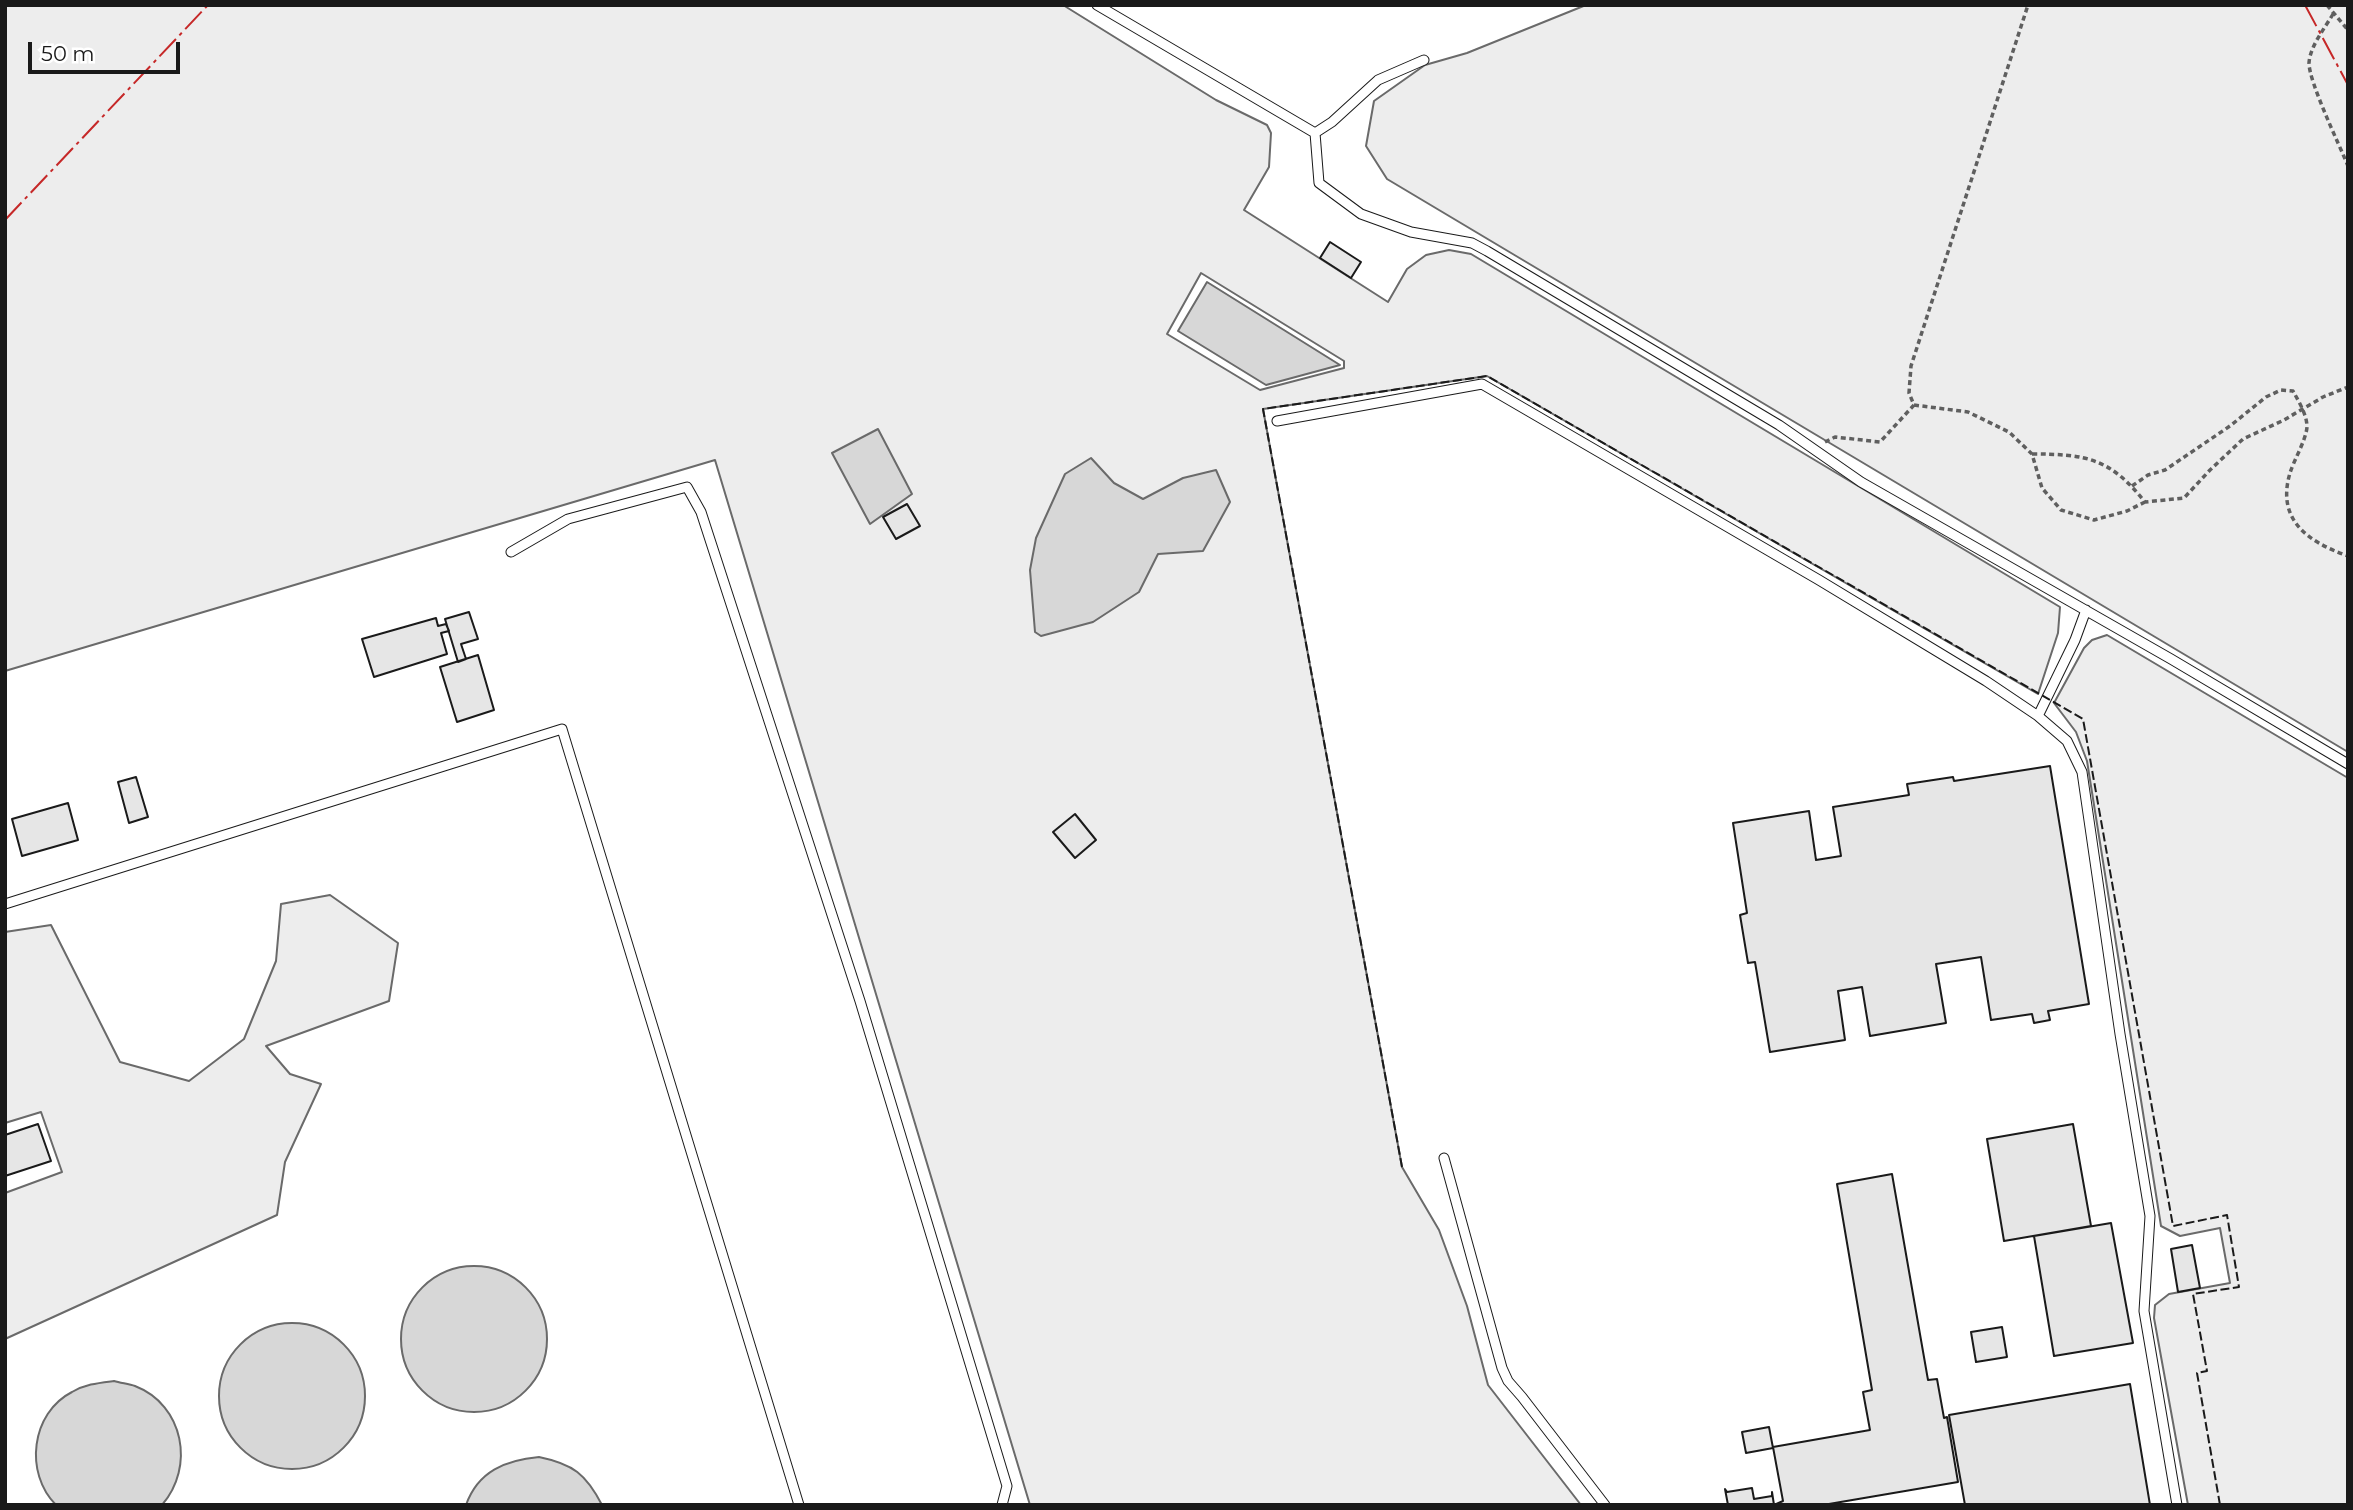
<!DOCTYPE html>
<html>
<head>
<meta charset="utf-8">
<style>
	body { margin:0 }
	#map { position:relative; width:2353px; height:1510px; overflow:hidden; background:#fff; font-family:Montserrat,sans-serif }
	canvas { display:block }
	.frame { position:absolute; inset:0; border:7px solid #1a1a1a; pointer-events:none }
	.scale { position:absolute; left:28px; top:42px; width:152px; height:32px; box-sizing:border-box; border:4px solid #1a1a1a; border-top:0; padding-left:9px; font-size:21px; line-height:24px; white-space:nowrap; color:#1a1a1a; -webkit-text-stroke:5px #fff; paint-order:stroke }
</style>
</head>
<body>
<div id="map">
<canvas width="2353" height="1510"></canvas>
<div class="frame"></div>
<div class="scale">50 m</div>
</div>
<script>
const c = document.querySelector('canvas').getContext('2d');
c.lineJoin = 'round';
function paint(path, color) {
  c.fillStyle = color;
  c.fill(path, 'evenodd');
}
function trace(path, color, width, dash) {
  c.strokeStyle = color;
  c.lineWidth = width;
  c.lineCap = dash ? 'butt' : 'round';
  c.setLineDash(dash || []);
  c.stroke(path);
}
const built = new Path2D(`
	M5 5H1063L1216 100 1267 125 1271 133 1269 167 1244 210 1388 302 1407 269 1426 255 1449 250 1471 254 2060 607 2058 633 2038 694 1487 376 1263 409 1402 1167 1439 1230 1467 1306 1488 1385 1581 1505H1030L715 460 5 671ZM1201 273 1344 361V368L1260 390 1167 334Z
	M1586 5H2348V752L1387 179 1366 146 1374 101 1425 65 1467 53Z
	M2107 635 2348 778V1505H2188L2154 1318 2155 1305 2169 1294 2230 1283 2220 1228 2180 1236 2161 1226 2087 761 2076 732 2054 703 2084 648 2092 640Z
	M330 895 398 943 389 1001 266 1046 290 1074 321 1084 285 1162 277 1215 5 1339V1193L62 1172 41 1112 5 1123V932L51 925 120 1062 189 1081 244 1039 276 961 281 904Z`);
paint(built, '#ededed');
trace(built, '#6a6a6a', 2);
const water = new Path2D(`
	M1207 282 1340 365 1266 385 1178 331Z
	M878 429 912 494 870 524 832 453Z
	M1091 458 1114 483 1143 499 1183 478 1216 470 1230 502 1203 551 1158 554 1139 592 1093 622 1041 636 1035 632 1030 570 1036 538 1065 474Z
	M401 1339a73 73 0 1 1 146 0a73 73 0 1 1-146 0Z
	M219 1396a73 73 0 1 1 146 0a73 73 0 1 1-146 0Z
	M114 1381C121 1383 129 1384 135 1386 184 1405 195 1467 162 1505H56C24 1473 31 1413 72 1392 86 1384 98 1383 114 1381Z
	M539 1457C573 1464 586 1474 602 1505H466C478 1471 506 1460 539 1457Z`);
paint(water, '#d7d7d7');
trace(water, '#6a6a6a', 2);
const building = new Path2D(`
	M1330 242 1361 262 1351 278 1320 258Z
	M907 504 920 526 896 539 883 517Z
	M469 612 478 639 461 644 466 659 458 662 445 619Z
	M436 618 438 626 446 624 449 631 441 633 447 654 374 677 362 639Z
	M478 655 494 710 457 722 440 667Z
	M2050 766 2089 1004 2048 1011 2050 1020 2034 1023 2032 1014 1991 1020 1981 957 1936 964 1946 1023 1870 1036 1862 987 1838 991 1845 1040 1770 1052 1755 962 1748 963 1740 915 1747 913 1733 823 1809 811 1816 860 1841 856 1833 807 1909 795 1907 784 1953 777 1954 781Z
	M136 777 148 817 129 823 118 782Z
	M68 803 78 840 22 856 12 819Z
	M1075 814 1096 840 1075 858 1053 832Z
	M38 1124 51 1161 5 1176V1135Z
	M2073 1124 2091 1226 2004 1241 1987 1139Z
	M1892 1174 1928 1380 1937 1379 1944 1418 1947 1417 1958 1482 1823 1505H1774L1783 1501 1773 1447 1870 1430 1863 1392 1872 1390 1837 1184Z
	M2111 1223 2133 1343 2054 1356 2034 1236Z
	M2192 1245 2200 1288 2178 1292 2171 1249Z
	M2002 1327 2007 1357 1976 1362 1971 1332Z
	M2130 1384 2150 1505H1965L1949 1415Z
	M1769 1427 1773 1448 1746 1453 1742 1432Z
	M1752 1488 1754 1499 1772 1496V1492L1774 1505H1728L1725 1489 1727 1492Z`);
paint(building, '#e6e6e6');
trace(building, '#1a1a1a', 2);
const lane = new Path2D(`
	M1097 5 1315 133
	M1424 60 1378 80 1332 122 1315 133 1319 183 1361 214 1411 232 1472 243 1487 251 1779 425 1861 482 2171 659 2348 764
	M1277 421 1482 384 1819 580 1986 681 2038 716 2067 741 2082 772 2120 1034 2150 1216 2144 1311 2177 1505
	M511 552 568 519 687 487 701 512 860 1001 1007 1486 1002 1505
	M2038 716 2075 640 2086 610
	M5 904 562 729 799 1505
	M1444 1158 1502 1368 1508 1381 1522 1397 1605 1505`);
trace(lane, '#1a1a1a', 11);
trace(new Path2D(`
	M2327 5 2348 30
	M2333 14C2325 28 2310 46 2309 63 2309 82 2339 144 2348 166
	M1914 405 1968 412 2009 432 2032 454 2042 488 2061 510 2094 520 2127 511 2145 502
	M1825 442 1835 437 1880 442 1914 405 1909 393 1911 366 2028 5
	M2032 454C2086 454 2110 458 2145 502L2184 498 2210 470 2243 439 2284 420 2323 397 2348 387
	M2132 486 2148 475 2165 470 2230 426 2266 397 2281 390 2293 391C2299 402 2307 415 2307 427 2306 440 2294 460 2290 473 2276 520 2308 542 2348 556`), '#5f5f5f', 3.5, [5, 3.5]);
trace(lane, '#fff', 9);
trace(new Path2D(`
	M1402 1167 1263 409 1487 376 2083 719 2173 1226 2227 1215 2239 1287 2193 1294 2207 1371 2197 1373 2220 1505`), '#1a1a1a', 2, [9, 3.5]);
trace(new Path2D(`
	M2305 5 2348 85
	M5 220 208 5`), '#c62828', 2, [24, 5, 3.5, 5]);
</script>
</body>
</html>
